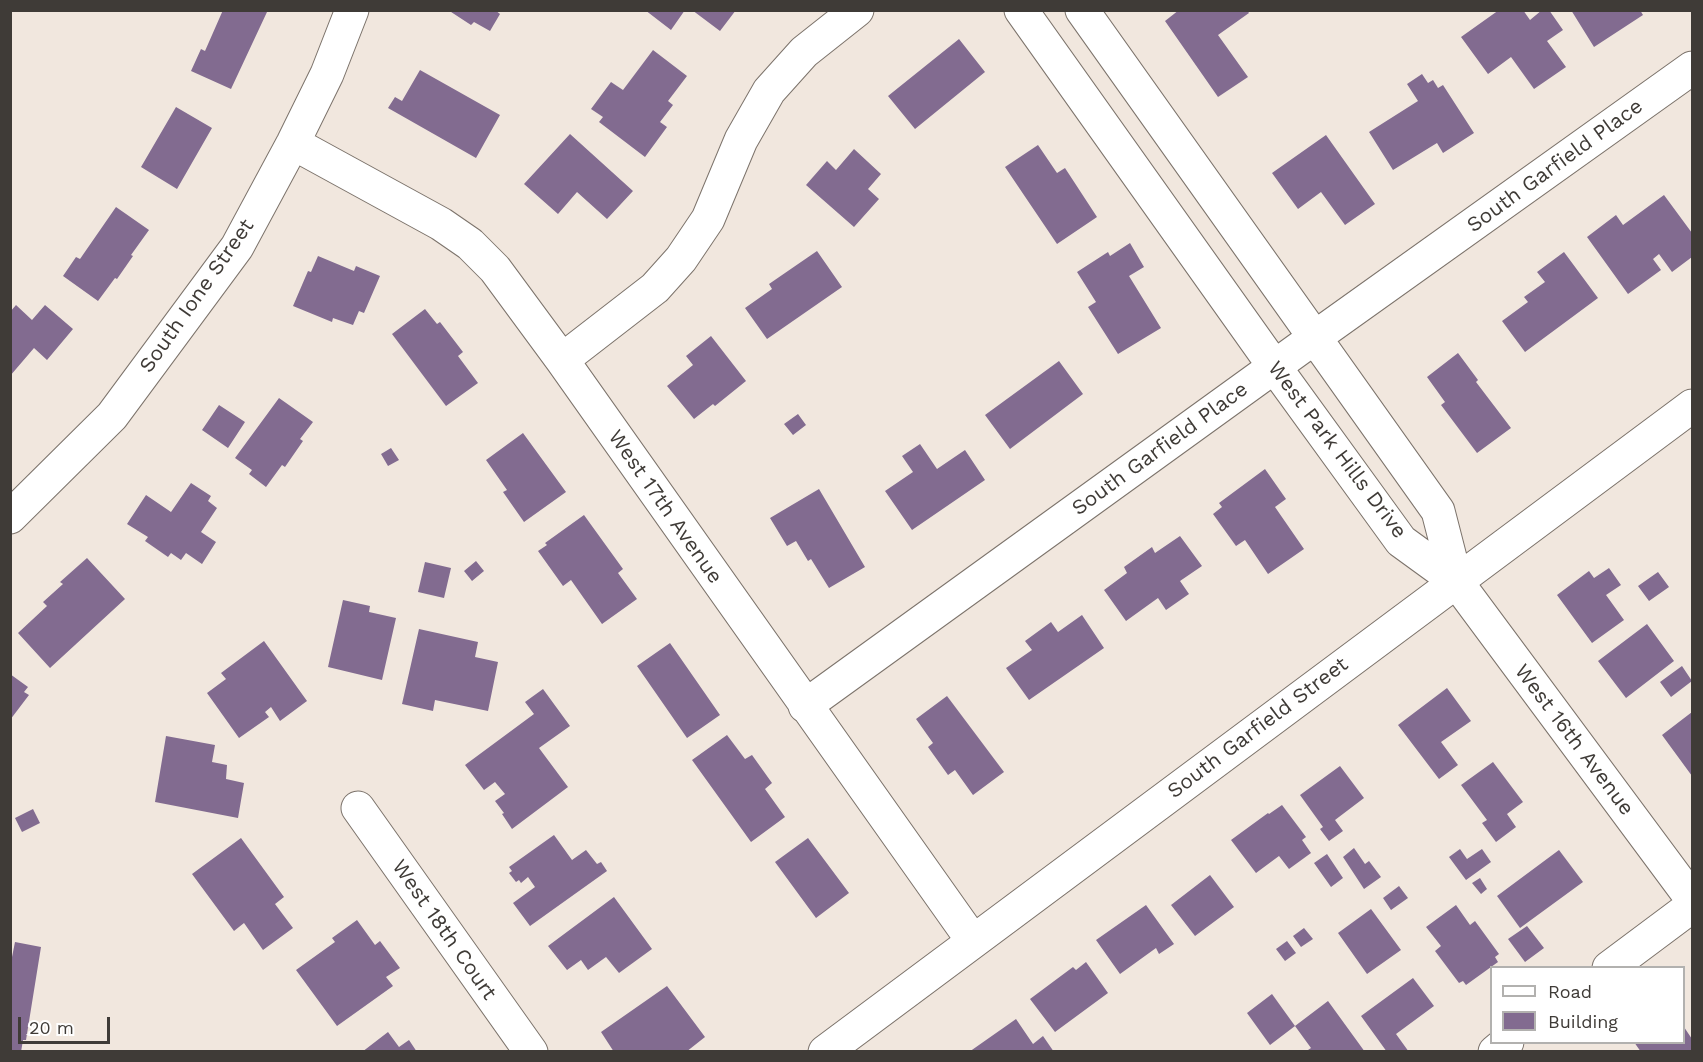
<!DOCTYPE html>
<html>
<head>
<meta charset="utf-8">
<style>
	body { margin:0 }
	#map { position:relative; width:1703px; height:1062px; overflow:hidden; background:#f1e7de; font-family:"Work Sans",sans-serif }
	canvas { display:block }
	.frame { position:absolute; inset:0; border:12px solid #3f3b37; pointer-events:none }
	.legend { position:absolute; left:1490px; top:966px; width:195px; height:78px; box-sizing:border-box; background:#fff; border:2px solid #b2b1af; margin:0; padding:8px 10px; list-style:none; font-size:18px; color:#3f3b37 }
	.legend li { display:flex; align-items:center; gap:12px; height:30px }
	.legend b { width:30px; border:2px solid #b2b1af }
	.scale { position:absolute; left:18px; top:1017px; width:92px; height:27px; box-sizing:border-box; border:3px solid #3f3b37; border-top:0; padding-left:8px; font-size:18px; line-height:21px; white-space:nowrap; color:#3f3b37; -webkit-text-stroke:4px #fff; paint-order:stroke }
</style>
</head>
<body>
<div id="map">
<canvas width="1703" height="1062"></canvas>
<div class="frame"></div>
<ul class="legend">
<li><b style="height:8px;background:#fff"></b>Road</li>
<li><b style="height:16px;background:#826b90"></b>Building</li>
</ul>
<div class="scale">20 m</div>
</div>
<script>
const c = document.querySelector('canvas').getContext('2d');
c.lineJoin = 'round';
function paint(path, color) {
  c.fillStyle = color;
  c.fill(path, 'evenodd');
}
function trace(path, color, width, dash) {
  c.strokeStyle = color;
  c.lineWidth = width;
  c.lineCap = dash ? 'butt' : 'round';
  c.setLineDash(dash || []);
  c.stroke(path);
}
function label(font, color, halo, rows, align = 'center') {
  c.font = font + ' "Work Sans",sans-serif';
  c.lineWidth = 6;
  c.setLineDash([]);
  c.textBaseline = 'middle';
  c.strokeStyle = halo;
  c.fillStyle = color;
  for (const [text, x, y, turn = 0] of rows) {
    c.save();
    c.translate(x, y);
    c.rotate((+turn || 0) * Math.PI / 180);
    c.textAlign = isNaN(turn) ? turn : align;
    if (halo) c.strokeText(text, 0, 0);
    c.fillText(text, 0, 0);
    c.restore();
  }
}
paint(new Path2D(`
	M223 10 267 12 231 89 191 71 201 49 205 51Z
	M448 10H495L500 14 490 31 474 22 471 25Z
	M645 10H685L671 30Z
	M692 10H736L720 31Z
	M1179 10H1247L1249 13 1218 35 1248 77 1218 97 1165 21Z
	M1499 10H1523L1530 20 1542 10H1549L1563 30 1547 41 1566 67 1534 89 1511 57 1488 74 1461 37Z
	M1571 10H1640L1643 15 1594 47Z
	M959 39 985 72 915 129 888 96Z
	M653 50 687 76 668 101 673 105 660 122 667 127 645 157 599 122 603 117 591 109 611 82 623 90Z
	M420 70 500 115 476 158 388 108 395 97 402 101Z
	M1422 74 1428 83 1433 80 1438 88 1443 85 1474 133 1443 153 1437 143 1393 170 1369 132 1418 101 1407 84Z
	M176 107 212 128 177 189 141 167Z
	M570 134 633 191 607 219 577 192 558 214 524 184Z
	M1326 135 1375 204 1345 225 1321 192 1298 209 1272 173Z
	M1038 145 1057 173 1065 168 1097 217 1057 244 1005 167Z
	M854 149 881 174 868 189 879 199 854 227 806 185 827 161 836 170Z
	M1664 195 1692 233V257L1672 272 1659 254 1653 259 1661 270 1628 294 1587 237 1616 215 1623 225Z
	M116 207 149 230 131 255 133 256 117 279 115 278 98 301 63 276 76 257 80 259Z
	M1130 243 1144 267 1129 276 1161 328 1118 354 1088 307 1096 302 1077 272 1108 252 1110 256Z
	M817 251 842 287 767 339 745 308 772 289 769 284Z
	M1564 252 1598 298 1525 352 1502 321 1528 302 1524 297 1545 282 1537 272Z
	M318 256 354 271 356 266 380 276 364 313 359 311 353 325 333 318 332 322 293 306 308 271 311 272Z
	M16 305 32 320 45 305 73 329 47 360 34 348 10 376V312Z
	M425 309 437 324 440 322 463 352 458 356 478 383 446 406 392 334Z
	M711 336 746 381 715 406 713 404 694 419 667 386 693 365 686 356Z
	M1458 353 1478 380 1476 382 1511 428 1477 453 1441 405 1445 402 1427 377Z
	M1059 361 1083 394 1010 449 985 415Z
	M279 398 313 422 300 439 303 441 285 467 282 465 266 487 249 474 252 470 235 458Z
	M219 405 245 422 228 448 202 430Z
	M798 414 806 425 793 435 784 424Z
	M523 433 566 492 524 522 503 492 507 490 486 460Z
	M920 444 937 469 965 450 985 480 912 530 885 491 913 472 902 456Z
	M391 448 399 460 388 466 381 454Z
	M1265 469 1286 499 1275 507 1304 549 1268 574 1245 540 1236 546 1213 514 1222 507 1219 503Z
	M191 483 211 496 208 501 217 508 201 532 216 542 202 564 186 553 181 560 171 553 168 557 145 541 148 537 127 524 146 495 171 512Z
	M819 489 865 567 829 588 811 559 808 561 796 541 787 546 770 518Z
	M584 515 623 569 618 573 637 599 602 624 571 580 563 586 538 551 547 545 545 543Z
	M1180 536 1202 566 1180 581 1189 594 1166 610 1158 598 1126 621 1104 590 1127 573 1124 567 1152 547 1155 553Z
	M87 558 125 599 50 668 18 633 47 606 43 602 63 584 60 582Z
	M476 561 484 571 472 581 464 571Z
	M425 562 451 568 444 598 418 592Z
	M1609 568 1621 585 1606 595 1624 620 1592 643 1557 595 1589 571 1594 578Z
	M1658 572 1669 587 1649 601 1638 586Z
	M343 600 370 606 369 612 396 618 382 680 328 667Z
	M1082 615 1104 648 1029 700 1006 668 1032 650 1025 641 1051 622 1058 632Z
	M1647 624 1674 661 1626 698 1598 661Z
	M419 629 478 642 475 657 498 662 488 711 435 700 433 711 402 704Z
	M264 641 307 701 280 721 271 707 265 712 269 717 239 738 207 693 226 679 221 673Z
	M670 643 720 715 687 738 637 666Z
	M1682 666 1692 681 1671 697 1660 682Z
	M10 674 28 687 24 692 29 695 10 720Z
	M1447 688 1471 721 1441 742 1458 765 1439 779 1398 725Z
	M543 689 570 726 539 748 568 787 512 829 502 814 504 813 495 801 505 794 495 782 484 790 465 765 534 714 525 702Z
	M947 696 1004 772 973 795 955 770 948 775 928 747 933 743 916 719Z
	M1692 712V776L1662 735Z
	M727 735 745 759 752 755 772 783 765 789 785 817 751 842 692 760Z
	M166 736 215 745 212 762 227 765 226 779 244 783 238 818 155 802Z
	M1493 762 1523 802 1507 814 1516 827 1496 842 1482 823 1487 820 1461 785Z
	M1340 766 1364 798 1335 820 1343 831 1329 841 1320 829 1323 827 1300 795Z
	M1282 805 1306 837 1302 840 1311 853 1289 869 1279 856 1256 873 1231 840 1268 813 1269 814Z
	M33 809 40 823 22 832 15 818Z
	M554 835 572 860 586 850 597 864 601 862 607 871 530 926 513 903 535 887 528 877 521 883 519 880 516 882 509 873 512 871 509 867Z
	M241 838 284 897 275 904 293 928 263 950 244 923 234 931 192 874Z
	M808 838 849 893 816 918 775 862Z
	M1354 848 1365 864 1369 861 1381 877 1364 889 1343 857Z
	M1460 849 1467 859 1482 849 1491 862 1466 880 1449 857Z
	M1559 850 1583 882 1520 928 1497 896Z
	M1327 854 1343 878 1331 887 1314 863Z
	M1210 875 1234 907 1195 936 1171 905Z
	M1480 878 1487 889 1481 894 1472 883Z
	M1399 886 1408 898 1391 910 1383 898Z
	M614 897 652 949 619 973 606 957 588 970 581 960 567 970 548 946Z
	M1146 905 1174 944 1159 954 1156 948 1120 974 1096 940Z
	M1456 905 1470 925 1475 921 1499 954 1495 957 1498 962 1466 985 1463 981 1459 983 1435 951 1441 946 1426 927Z
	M1371 909 1401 950 1367 974 1338 933Z
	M357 920 375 945 380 941 400 968 386 977 393 986 337 1026 296 970 335 942 332 938Z
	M1527 926 1544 948 1525 962 1508 939Z
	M1304 928 1313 939 1301 947 1293 936Z
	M1287 941 1296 953 1285 961 1276 949Z
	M15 942 41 947 26 1040H23L21 1052H10V967Z
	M1086 962 1108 993 1055 1032 1030 999 1073 967 1076 970Z
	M1413 978 1434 1006 1396 1034 1409 1052H1387L1361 1016Z
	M667 986 705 1037 686 1052H614L601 1032Z
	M1272 994 1295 1026 1328 1001 1365 1052H1305L1311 1048 1295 1026 1270 1045 1247 1013Z
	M1016 1019 1033 1044 1043 1036 1054 1052H969Z
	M1684 1027 1692 1039V1052H1641L1634 1042H1684Z
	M388 1032 399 1047 409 1040 417 1052H362Z`), '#826b90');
const minor = new Path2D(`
	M1021 10 1274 366 1401 541 1456 581 1692 899
	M1082 10 1438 511 1456 581
	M293 143 441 224 470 244 495 269 562 360 973 941
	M562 360 655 288 681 259 708 219 741 140 769 91 804 52 857 10
	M10 517 112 416 237 247 293 143 327 74 352 10
	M805 706 1314 338 1692 68
	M358 808 531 1052
	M1609 968 1692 906
	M825 1052 1692 406
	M1495 1052 1507 1042`);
trace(minor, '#7c736b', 35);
trace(minor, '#fff', 33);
label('21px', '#3f3b37', '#fff', [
	["South Garfield Place",1555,166,-36],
	["South Ione Street",197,296,-55],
	["South Garfield Place",1160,449,-36],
	["West Park Hills Drive",1337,450,53],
	["West 17th Avenue",665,507,55],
	["South Garfield Street",1258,728,-37],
	["West 16th Avenue",1574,740,53],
	["West 18th Court",444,930,55]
]);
</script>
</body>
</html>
